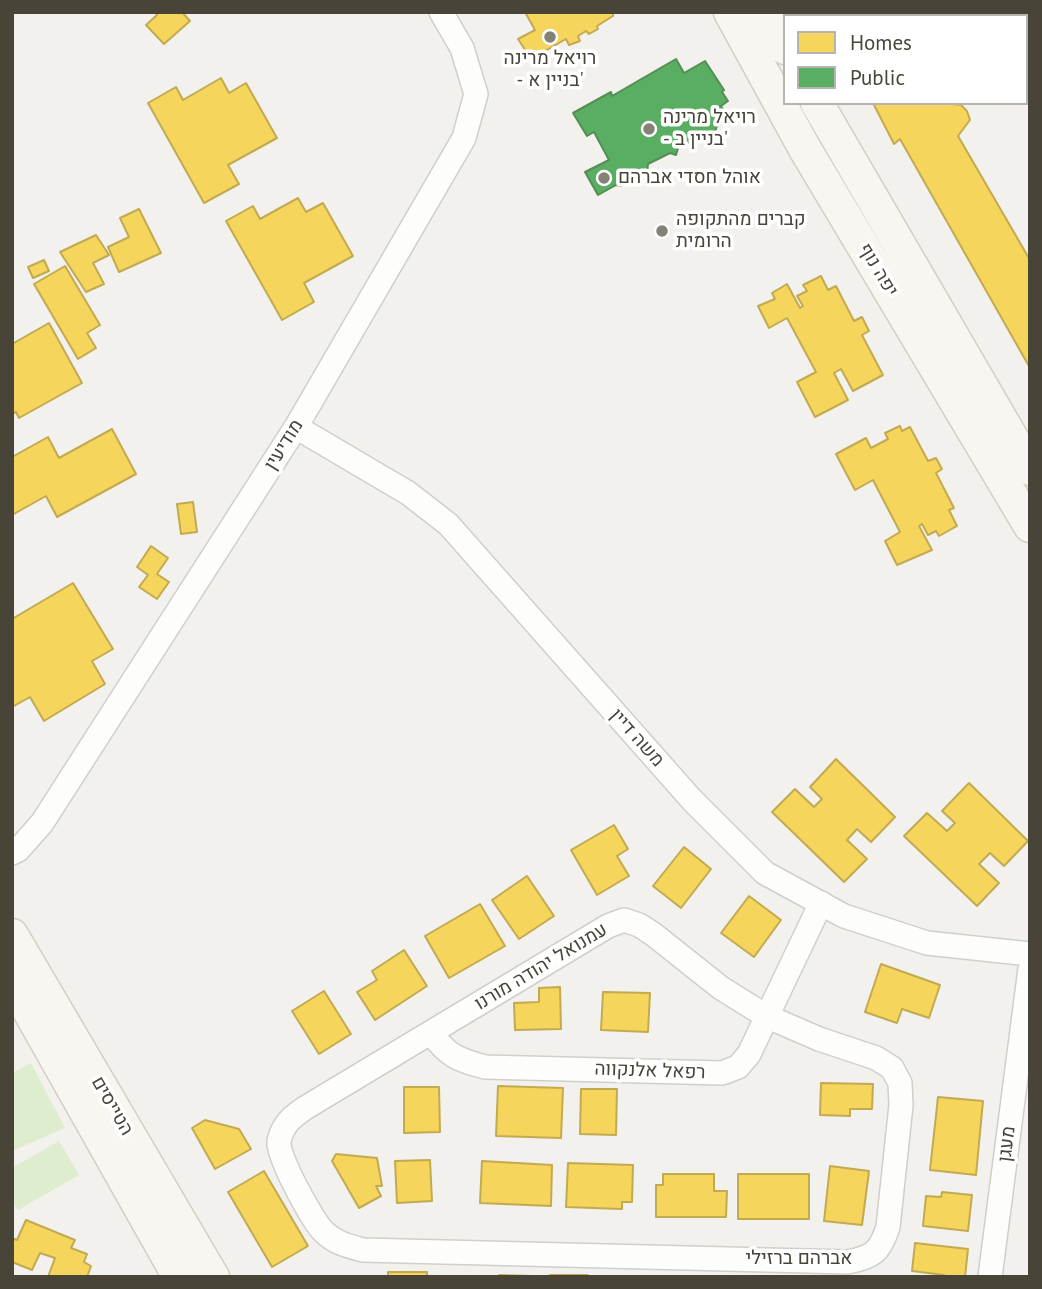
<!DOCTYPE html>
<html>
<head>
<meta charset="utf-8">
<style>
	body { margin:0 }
	#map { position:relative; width:1042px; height:1289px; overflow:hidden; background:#f2f1ed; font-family:"PT Sans",sans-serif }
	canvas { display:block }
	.frame { position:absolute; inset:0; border:14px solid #494438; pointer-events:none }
	.legend { position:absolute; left:783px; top:14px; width:245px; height:91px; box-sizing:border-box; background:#fff; border:2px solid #b6b4af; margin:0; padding:9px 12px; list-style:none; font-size:21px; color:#494438 }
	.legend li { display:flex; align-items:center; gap:14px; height:35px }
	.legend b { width:35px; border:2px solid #b6b4af }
</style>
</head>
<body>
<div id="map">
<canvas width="1042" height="1289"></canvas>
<div class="frame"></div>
<ul class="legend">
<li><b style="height:19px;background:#f6d55c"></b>Homes</li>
<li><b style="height:19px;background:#5aae61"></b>Public</li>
</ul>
</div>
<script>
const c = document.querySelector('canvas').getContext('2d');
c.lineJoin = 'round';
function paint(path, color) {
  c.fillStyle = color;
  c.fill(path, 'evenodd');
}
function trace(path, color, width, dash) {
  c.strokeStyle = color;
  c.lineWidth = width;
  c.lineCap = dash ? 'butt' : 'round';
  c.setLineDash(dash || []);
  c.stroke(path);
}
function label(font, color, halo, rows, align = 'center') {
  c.font = font + ' "PT Sans",Heebo,sans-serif';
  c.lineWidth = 7;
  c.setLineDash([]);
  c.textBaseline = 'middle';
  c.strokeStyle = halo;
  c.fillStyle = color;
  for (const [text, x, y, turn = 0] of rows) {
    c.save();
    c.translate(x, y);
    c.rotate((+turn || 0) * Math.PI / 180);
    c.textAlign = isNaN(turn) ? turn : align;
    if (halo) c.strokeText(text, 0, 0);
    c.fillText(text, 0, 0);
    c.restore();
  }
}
paint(new Path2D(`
	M31 1063 65 1128 12 1151V1073Z
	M59 1141 79 1175 18 1210 12 1201V1168Z`), '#deedcd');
const homes = new Path2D(`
	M155 12H182L190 21 164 44 146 25 157 15Z
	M525 12H613V16L597 26 598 29 589 34 586 31 578 36 580 41 569 45 566 39 531 59 518 39 535 30Z
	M873 12H884L887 16H866Z
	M221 78 229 93 246 83 277 138 228 165 239 184 204 203 148 103 176 87 183 100Z
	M873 103H942L961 105 967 111 970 120 958 136 1030 260V368L900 139 894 144Z
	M298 198 306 212 323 203 353 256 304 283 314 302 282 320 226 221 253 206 260 219Z
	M139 209 161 253 119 272 108 247 129 237 120 218Z
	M96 235 109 255 93 263 104 284 86 292 60 252Z
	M44 260 49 271 33 278 28 267Z
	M65 266 100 325 87 333 96 348 78 359 34 284Z
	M821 276 828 290 836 286 854 321 862 317 869 331 862 335 883 375 853 391 841 369 834 373 848 400 815 417 797 382 816 372 787 318 769 328 758 306 775 299 772 293 787 284 800 308 803 306 797 296 807 291 803 285Z
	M49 323 82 383 19 418 16 412 12 414V344Z
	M900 426 902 431 910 427 928 461 936 458 942 469 936 473 954 508 949 510 957 526 939 536 936 531 928 535 922 524 919 526 932 550 897 565 885 541 900 532 873 480 855 490 836 454 866 438 871 448 888 439 885 433Z
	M112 429 136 474 57 517 46 496 12 515V457L48 437 59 458Z
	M193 502 197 532 181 534 177 504Z
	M151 546 168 558 157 574 169 582 157 599 139 587 148 575 137 567Z
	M73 583 113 649 92 661 105 684 44 721 30 697 12 707V619Z
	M836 759 895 817 871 842 857 829 847 840 867 859 844 882 772 812 795 789 814 807 822 799 810 787Z
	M969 783 1028 841 1004 866 990 853 979 864 999 883 977 906 904 836 927 813 947 831 955 823 942 811Z
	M614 825 628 849 617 856 629 876 597 895 571 850Z
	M684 847 711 869 681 908 653 886Z
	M527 876 554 916 519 939 492 900Z
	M749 896 781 920 754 957 721 933Z
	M480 904 505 946 449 978 425 936Z
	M404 950 427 986 375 1020 357 992 377 980 372 971Z
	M881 964 940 985 929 1018 902 1009 897 1023 865 1012Z
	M560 987 561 1029 515 1030 514 1003 539 1002V988Z
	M324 991 351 1034 319 1054 292 1011Z
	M603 992 650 993 648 1032 601 1030Z
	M821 1083 873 1084 872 1109H850V1116L820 1115Z
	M498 1086 563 1088 561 1138 496 1136Z
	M404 1087H439L440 1132 404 1133Z
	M581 1089H617L616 1135 580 1134Z
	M938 1097 983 1101 976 1175 930 1170Z
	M205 1120 239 1129 251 1149 215 1169 192 1128Z
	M336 1154 377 1158 382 1186H376L381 1196 359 1208 332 1161Z
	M430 1160 432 1201 397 1203 395 1161Z
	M482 1161 552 1165 551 1206 480 1203Z
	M568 1163 633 1165 632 1202H622V1209L566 1207Z
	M830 1166 869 1171 862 1225 824 1221Z
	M264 1171 308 1246 272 1267 228 1192Z
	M663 1174H714V1191H727L726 1217H656V1185H663Z
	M738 1174H809V1219H738Z
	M942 1192 972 1195 968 1231 923 1226 926 1196 941 1197Z
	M26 1220 75 1240 71 1248 87 1254 84 1262 91 1266 87 1277H48L55 1258 40 1253 32 1270 12 1262V1238L17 1240Z
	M915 1243 968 1249 965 1277H944V1275L912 1271Z
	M388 1272H427V1277H388Z
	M499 1275 533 1276V1277H499Z
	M550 1275H588V1277H550Z`);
paint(homes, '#f6d55c');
trace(homes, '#c2aa51', 2);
const public = new Path2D(`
	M676 59 684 73 705 61 724 90 722 92 728 101 721 106 729 120 717 126 714 134 705 133 696 137 695 145 688 142 678 148 676 155 670 153 648 164 647 173 638 171 634 180 626 178 621 186 616 185 598 195 585 172 609 160 594 132 587 136 573 113 611 92 612 96Z`);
paint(public, '#5aae61');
trace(public, '#558e55', 2);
const street = new Path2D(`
	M296 427 408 493 448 524 692 800 765 873 844 916 927 943 1030 954
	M12 853 18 850 42 823 296 427 464 138 476 94 462 48 441 12
	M624 920 639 925 653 934 721 988 766 1016 819 1039 876 1058 892 1068 900 1083 901 1105 888 1227C880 1252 873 1257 848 1262L363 1250C348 1246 335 1243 324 1232 313 1222 276 1154 279 1141 283 1124 292 1117 305 1108L608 926Z
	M431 1033C448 1056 458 1060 485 1067L722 1073 738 1067 749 1054 821 903
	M990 1277 1030 969`);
const secondary = new Path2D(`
	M730 12 805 149 1030 526
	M764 12 785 48
	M817 103 1030 469
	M12 935 213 1277
	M12 981 179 1277`);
trace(street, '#d0cfca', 26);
trace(secondary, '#d2cfc4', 35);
trace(street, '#fdfdfc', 23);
trace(secondary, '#f7f6f0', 32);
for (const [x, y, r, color] of [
	[550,37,7,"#848177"],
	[649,129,7,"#848177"],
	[604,178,7,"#848177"],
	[662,231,7,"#848177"]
]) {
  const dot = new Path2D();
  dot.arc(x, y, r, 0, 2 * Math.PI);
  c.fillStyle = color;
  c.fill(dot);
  trace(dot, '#fff', 2.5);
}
label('19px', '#494438', '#fff', [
	["רויאל מרינה",550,59,"center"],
	["- בניין א'",550,81,"center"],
	["רויאל מרינה",663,118],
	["- בניין ב'",663,140],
	["אוהל חסדי אברהם",618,178],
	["קברים מהתקופה",676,220],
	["הרומית",676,242]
], 'left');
label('19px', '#494438', '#fff', [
	["יפה נוף",878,270,59],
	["מודיעין",284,445,-58],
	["משה דיין",637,738,48],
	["עמנואל יהודה מורנו",541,967,-31],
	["רפאל אלנקווה",650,1071,2],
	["הטייסים",112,1106,60],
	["מעגן",1007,1144,-83],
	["אברהם ברזילי",799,1259]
]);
</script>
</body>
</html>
